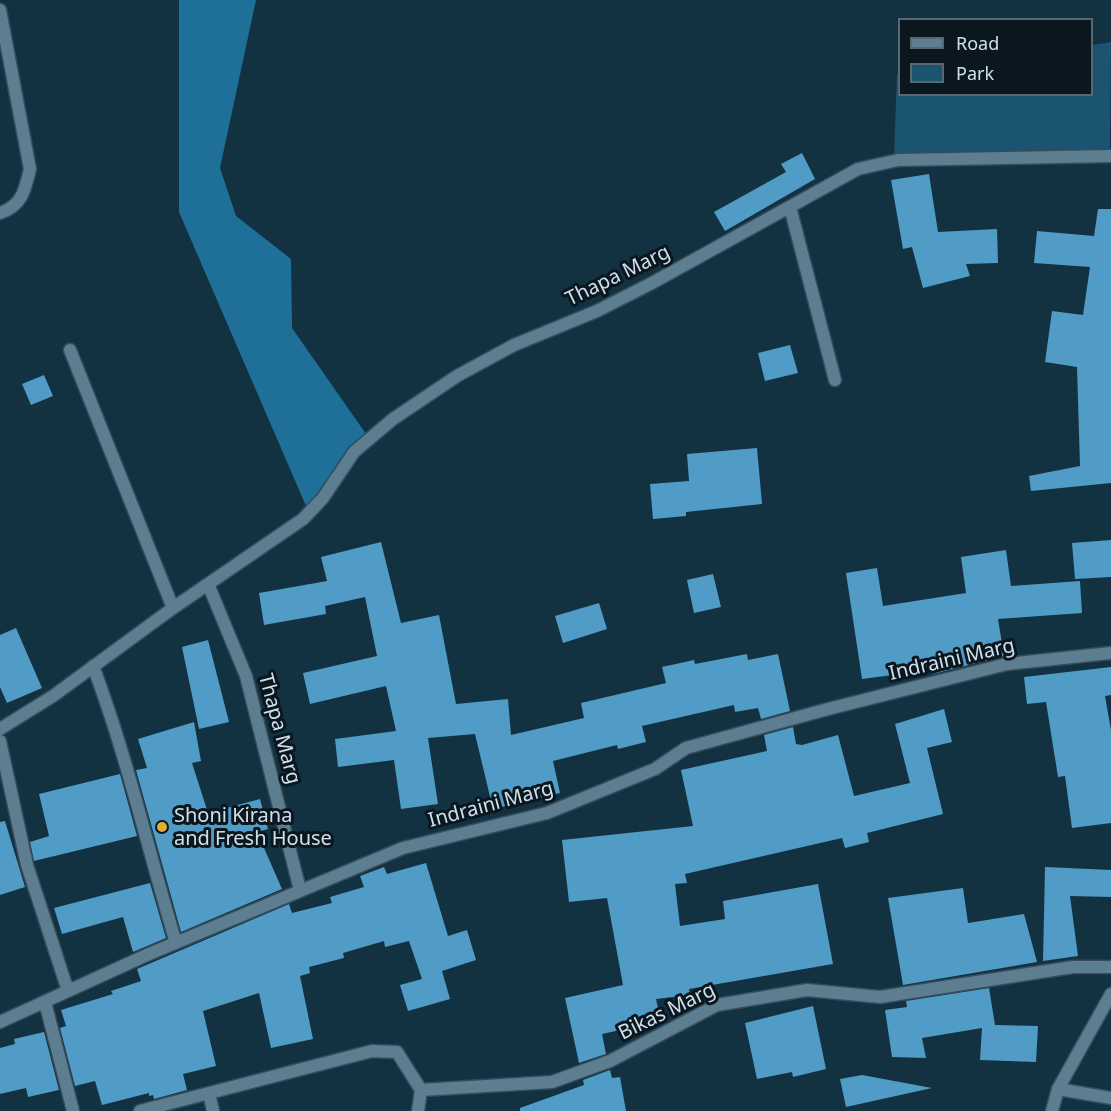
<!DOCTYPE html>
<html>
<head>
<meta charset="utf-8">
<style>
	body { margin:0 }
	#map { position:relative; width:1111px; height:1111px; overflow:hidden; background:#123141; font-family:"Noto Sans",sans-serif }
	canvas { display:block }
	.legend { position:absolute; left:898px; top:18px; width:195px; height:78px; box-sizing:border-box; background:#0a171f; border:2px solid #596771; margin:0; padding:8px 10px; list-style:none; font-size:18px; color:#cfe0eb }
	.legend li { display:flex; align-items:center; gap:12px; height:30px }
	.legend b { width:30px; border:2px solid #596771 }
</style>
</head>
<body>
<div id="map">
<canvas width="1111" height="1111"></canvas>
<ul class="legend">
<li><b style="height:8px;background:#5d7d91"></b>Road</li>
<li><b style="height:16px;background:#1b5471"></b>Park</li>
</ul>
</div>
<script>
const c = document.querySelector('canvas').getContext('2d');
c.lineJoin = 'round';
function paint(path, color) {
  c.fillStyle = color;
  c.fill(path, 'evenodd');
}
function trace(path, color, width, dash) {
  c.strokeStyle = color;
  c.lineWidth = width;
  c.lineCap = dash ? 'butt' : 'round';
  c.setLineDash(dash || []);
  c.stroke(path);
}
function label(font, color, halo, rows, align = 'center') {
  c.font = font + ' "Noto Sans",sans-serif';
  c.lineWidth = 6;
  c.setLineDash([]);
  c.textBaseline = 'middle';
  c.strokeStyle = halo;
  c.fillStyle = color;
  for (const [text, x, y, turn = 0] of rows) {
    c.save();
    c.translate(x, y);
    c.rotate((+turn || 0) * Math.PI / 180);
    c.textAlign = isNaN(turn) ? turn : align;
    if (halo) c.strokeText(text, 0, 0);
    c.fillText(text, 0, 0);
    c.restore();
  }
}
paint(new Path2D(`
	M1111 42 1110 154 894 158 897 74H899L900 94H1092V45Z`), '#1b5471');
paint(new Path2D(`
	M179 0H256L220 168 236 216 291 259 292 328 371 441 306 506 179 212Z`), '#1e7098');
paint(new Path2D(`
	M802 153 815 179 725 231 714 212 786 172 781 164Z
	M929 174 938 232 997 229 998 263 966 264 970 276 923 288 912 247 903 249 891 180Z
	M1098 209H1111V483L1031 491 1029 476 1080 466 1077 367 1045 362 1052 311 1083 315 1090 267 1034 263 1037 231 1094 236Z
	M790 345 798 373 765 381 758 353Z
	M44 375 53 396 31 405 22 384Z
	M757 448 762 504 686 512V516L653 519 650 484 689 481 687 454Z
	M1111 540V577L1075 579 1072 543Z
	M381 542 401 623 439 615 456 704 508 699 511 735 584 718 581 703 666 683 662 667 694 660 695 664 747 654 748 660 778 654 790 711 761 719 758 708 735 712 734 705 642 726 646 742 618 749 617 745 553 761 560 793 493 809 475 734 428 738 438 804 401 809 394 760 338 767 335 739 396 731 386 686 310 704 303 673 377 656 365 597 325 606 326 614 264 625 259 593 327 581 321 557Z
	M1006 550 1011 586 1080 581 1082 613 998 619 1004 656 937 673 932 674 931 670 862 679 846 573 877 568 883 606 966 593 961 557Z
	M713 574 721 607 694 613 687 580Z
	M599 603 607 629 563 643 555 616Z
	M16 628 42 688 7 703 0 687V635Z
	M208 640 229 722 199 729 182 647Z
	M1111 667V695L1105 696 1111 730V823L1072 828 1065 776 1058 777 1046 702 1027 704 1024 677Z
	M944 709 952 742 927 748 943 814 867 833 869 842 845 848 842 838 685 874 687 883 675 884 680 926 725 919 723 901 818 884 833 964 689 989 690 995 656 999 661 1021 602 1034 606 1054 579 1063 565 998 623 985 607 898 569 902 562 840 693 826 681 770 767 751 764 735 793 727 796 744 802 745 838 735 854 796 910 783 895 724Z
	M194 722 201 761 192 763 208 813 260 799 268 829 257 832 282 889 181 932 136 770 147 768 138 739Z
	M120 774 137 836 34 861 30 842 49 836 39 794Z
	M5 821 25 887 0 895V822Z
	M426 863 448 936 467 930 476 960 442 971 450 999 408 1011 400 985 422 979 409 941 385 947 384 941 343 953 344 958 309 967 310 973 300 976 313 1039 271 1048 259 993 203 1011 216 1066 183 1074 187 1090 154 1099 153 1095 149 1096V1093L102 1105 95 1081 75 1086 60 1028 66 1026 61 1010 113 994 111 991 141 981 137 969 289 904 292 913 332 903 330 897 364 887 360 876 384 867 387 874Z
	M1045 867 1111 870V897L1070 896 1078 956 1043 961Z
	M150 883 166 938 133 952 123 917 62 934 54 908Z
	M963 888 968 923 1024 914 1037 962 903 985 888 898Z
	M989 988 995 1025 1038 1026 1036 1062 980 1060 982 1028 922 1038 926 1058 892 1057 885 1010 907 1007 906 1001Z
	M813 1006 826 1069 793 1077 792 1072 757 1079 745 1023Z
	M44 1032 59 1090 28 1097 26 1088 0 1094V1048L15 1044 14 1039Z
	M610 1070 612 1078 620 1077 626 1111H520V1108L584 1085 583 1080Z
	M862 1075 932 1088 846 1107 840 1079Z`), '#509cc6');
const lane = new Path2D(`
	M70 350 173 608`);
const street = new Path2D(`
	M0 10 30 169C25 190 22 206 0 213
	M790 207 835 380
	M208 584 246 676 300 890
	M93 666C127 756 148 850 176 943
	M0 729 53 696 173 608 303 519 323 498 354 452 393 419 457 376 514 345 597 311 652 283 858 169 898 160 1111 156
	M0 741 27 865 68 991
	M45 1002 73 1111
	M0 1022 149 954 403 848 547 813 655 769 686 748 828 709 1007 664 1111 653
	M1058 1089 1111 1098
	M421 1090 552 1082 610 1061 717 1005 807 990 880 997 1073 967H1111
	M140 1111 209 1093
	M213 1111 209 1093 372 1051 397 1052 421 1090 418 1111
	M1052 1111 1058 1089 1111 994`);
trace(lane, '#364c5a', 15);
trace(street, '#364c5a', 15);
trace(lane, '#5d7d91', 12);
trace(street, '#5d7d91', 12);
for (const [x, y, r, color] of [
	[162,827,6,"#e1af34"]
]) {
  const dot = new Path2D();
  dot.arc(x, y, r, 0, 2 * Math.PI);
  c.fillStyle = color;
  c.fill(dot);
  trace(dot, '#0a171f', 2);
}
label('20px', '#cfe0eb', '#0a171f', [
	["Thapa Marg",618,276,-26],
	["Indraini Marg",952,660,-13],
	["Thapa Marg",279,729,75],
	["Indraini Marg",491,805,-15],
	["Bikas Marg",667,1012,-26]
]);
label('20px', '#cfe0eb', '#0a171f', [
	["Shoni Kirana",174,816],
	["and Fresh House",174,839]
], 'left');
</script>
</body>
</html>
